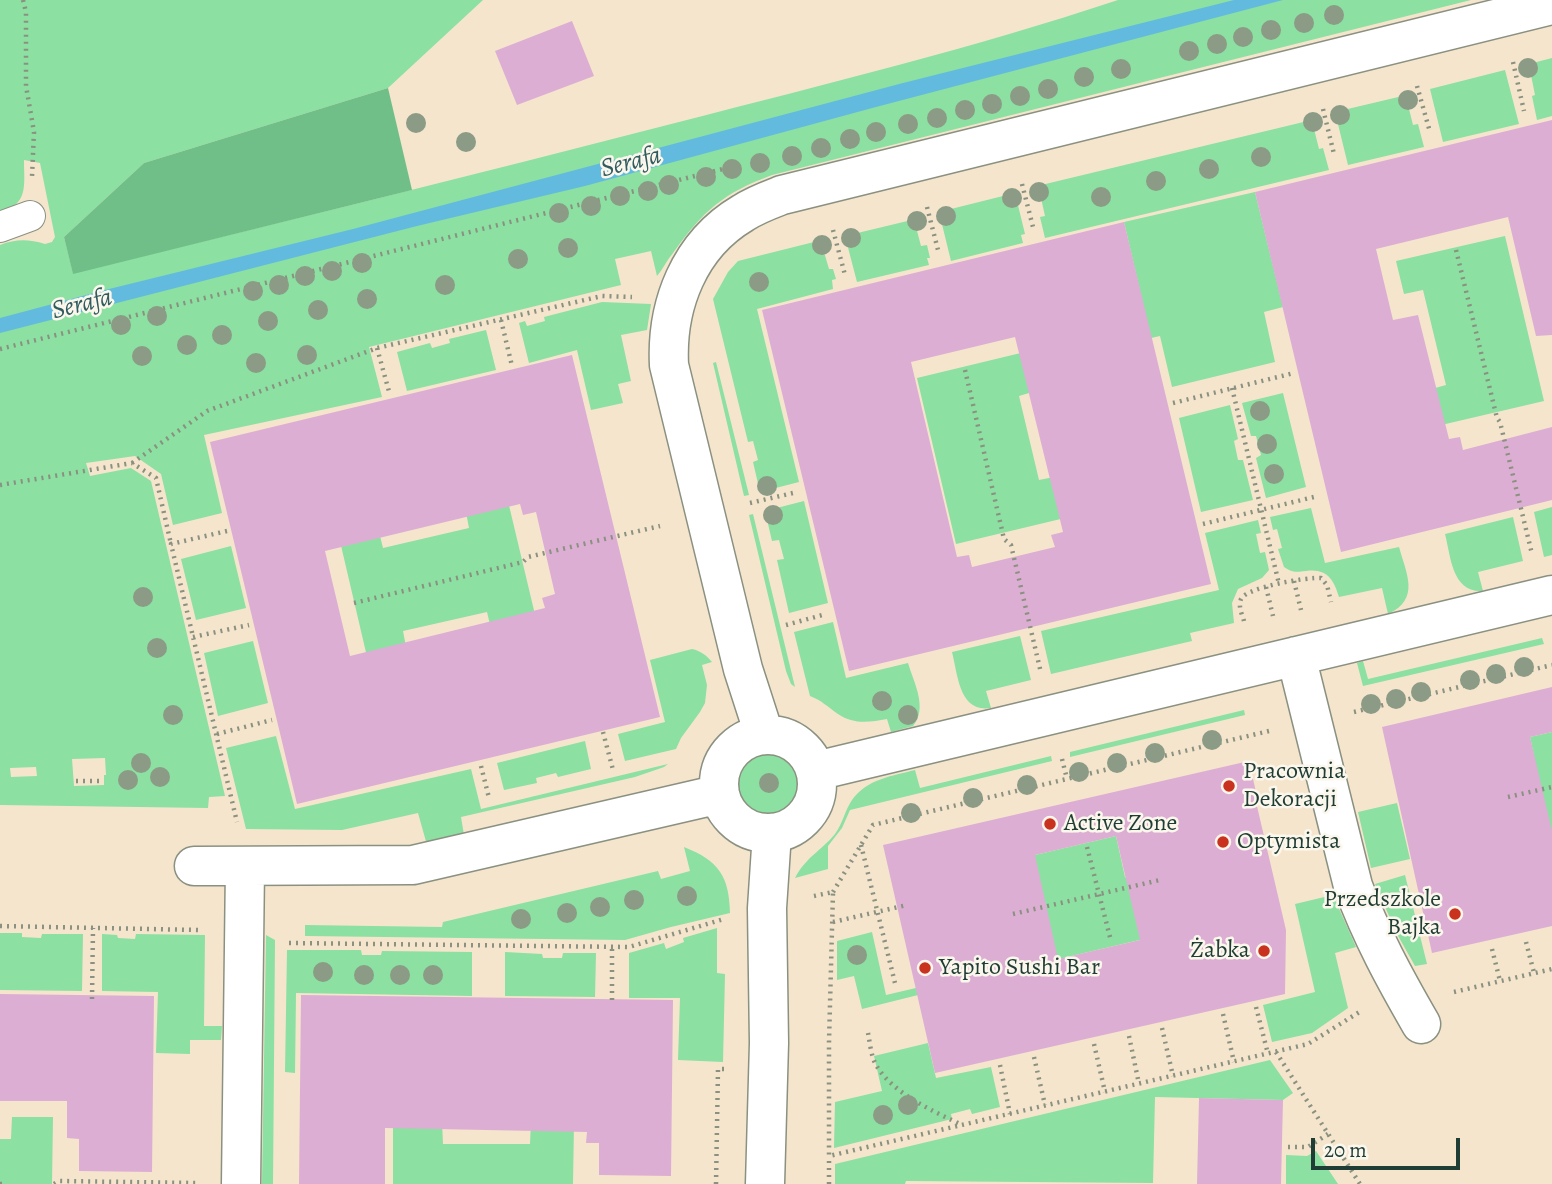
<!DOCTYPE html>
<html>
<head>
<meta charset="utf-8">
<style>
	body { margin:0 }
	#map { position:relative; width:1552px; height:1184px; overflow:hidden; background:#f5e5cd; font-family:Alegreya,serif }
	canvas { display:block }
	.scale { position:absolute; left:1311px; top:1138px; width:149px; height:32px; box-sizing:border-box; border:4px solid #1f3d34; border-top:0; padding-left:9px; font-size:21px; line-height:24px; white-space:nowrap; color:#1f3d34; -webkit-text-stroke:5px #fbf7ec; paint-order:stroke }
</style>
</head>
<body>
<div id="map">
<canvas width="1552" height="1184"></canvas>
<div class="scale">20 m</div>
</div>
<script>
const c = document.querySelector('canvas').getContext('2d');
c.lineJoin = 'round';
function paint(path, color) {
  c.fillStyle = color;
  c.fill(path, 'evenodd');
}
function trace(path, color, width, dash) {
  c.strokeStyle = color;
  c.lineWidth = width;
  c.lineCap = dash ? 'butt' : 'round';
  c.setLineDash(dash || []);
  c.stroke(path);
}
function label(font, color, halo, rows, align = 'center') {
  c.font = font + ' Alegreya,serif';
  c.lineWidth = 5;
  c.setLineDash([]);
  c.textBaseline = 'middle';
  c.strokeStyle = halo;
  c.fillStyle = color;
  for (const [text, x, y, turn = 0] of rows) {
    c.save();
    c.translate(x, y);
    c.rotate((+turn || 0) * Math.PI / 180);
    c.textAlign = isNaN(turn) ? turn : align;
    if (halo) c.strokeText(text, 0, 0);
    c.fillText(text, 0, 0);
    c.restore();
  }
}
paint(new Path2D(`
	M0 0H483L388 88 144 163 64 237 73 273C276 224 477 174 679 122 826 84 974 48 1118 0H1471L772 175C723 193 703 211 673 253 667 260 663 269 657 276L651 251 615 259 621 285 369 347 382 397 204 435 222 513 173 525 161 474 135 456 86 463 90 476 131 468 151 481 225 796 209 797 208 808 0 805V245C16 239 28 239 45 244L52 242 55 237 40 163 24 160C24 186 29 203 0 213ZM105 758 106 775H104V785L74 786 72 759ZM10 768 36 767 37 776 11 777Z
	M1552 58V116L1537 120 1532 96 1535 95 1531 75 1527 76 1525 65Z
	M1505 70 1519 124 1443 142 1430 89Z
	M1411 94 1413 104 1408 105 1413 125 1418 124 1424 147 1348 165 1335 112Z
	M1316 119 1318 127 1314 129 1319 149 1323 148 1329 170 1045 238 1040 217 1045 216 1041 198H1036L1033 187Z
	M1255 192 1283 307 1264 312 1275 362 1172 387 1160 336 1151 338 1124 222Z
	M1015 193 1025 234 1021 235 1023 243 951 261 939 212Z
	M920 218 922 226 916 227 921 246 927 245 930 258H927L929 265 857 282 845 236Z
	M1505 236 1544 401 1437 426 1428 390 1446 385 1423 290 1404 294 1396 261Z
	M826 239 828 251 824 252 829 269H833L836 279 832 280 833 289 757 309 799 482 760 492 753 462 758 460 753 441 748 442 713 299 728 272 738 261Z
	M602 302 651 304 647 330 621 335 631 381 618 384 623 403 591 410 577 350 529 363 519 323 525 321 527 326 545 321 544 317Z
	M486 330 496 370 407 391 397 352 430 343 432 348 450 343 449 339Z
	M1029 351 1039 390 1019 396 1039 480 1059 476 1069 517 956 544 917 378Z
	M716 362 749 495 744 496 713 363Z
	M1283 393 1306 487 1266 498 1256 458 1261 455 1256 436H1251L1242 403Z
	M1230 405 1238 439 1234 441 1238 460H1243L1253 500 1201 512 1179 418Z
	M507 497 537 623 492 633 487 612 403 631 407 652 368 661 339 537 378 528 383 548 469 528 465 507Z
	M804 501 828 603 789 613 777 560 784 559 779 540 772 541 765 511Z
	M1552 507V555L1544 557 1534 512Z
	M1311 508 1325 563 1399 547C1406 573 1421 599 1388 614L1382 588 1339 597C1334 580 1327 568 1306 571 1296 572 1293 573 1284 567L1278 549 1282 548 1277 529 1273 530 1270 517Z
	M753 514 795 687 791 684 786 671 749 515Z
	M1513 517 1523 561 1478 572 1483 591C1452 593 1451 557 1445 534Z
	M1258 520 1261 533 1256 534 1260 553 1265 552 1269 570 1262 578 1238 589 1232 603 1234 623 1190 633 1192 641 1051 674 1041 631 1219 590 1205 533Z
	M231 546 246 608 196 620 181 559Z
	M833 622 846 678 908 663C914 683 928 708 913 726L891 732 887 719C870 722 854 725 838 714 828 707 821 700 810 696L794 632Z
	M1020 636 1031 680 986 691 991 708C959 713 958 675 952 652Z
	M1542 638 1544 644 1363 686 1357 663 1363 661 1368 679Z
	M253 641 268 703 218 716 204 653Z
	M692 649C701 651 706 655 712 662L702 665 707 685 705 703 700 712 681 738 676 749 625 761 618 734 665 722 650 660Z
	M1244 710 1245 715 1070 757V752Z
	M1552 732V841L1530 737Z
	M276 736 295 809 471 769 481 809 668 764 664 767 635 777 461 817 464 835 427 845 418 813 342 830 246 829 226 748Z
	M585 741 591 769 558 777 556 773 536 778 537 783 504 790 497 763Z
	M732 784a37 37 0 1 1 74 0a37 37 0 1 1-74 0Z
	M1051 756 1052 761 850 810 842 828 828 846V869L795 878C806 857 821 851 835 834 843 823 845 810 852 800 867 779 892 776 915 770L920 788Z
	M1397 803 1410 859 1371 868 1358 812Z
	M1116 836 1125 877 1178 931 1020 968 1035 855Z
	M684 847C719 861 729 876 730 913L671 927 625 940 305 936V925L442 927 443 922 658 871 661 879 690 871Z
	M1405 875 1427 964 1415 966 1397 934 1375 884Z
	M1333 895 1356 947 1335 953 1348 1008 1312 1033 1272 1042 1263 1005 1315 992 1295 904Z
	M717 928V973L725 974 723 1062 678 1060 680 998H629V953L664 943 666 949 684 942 683 938Z
	M872 932 886 995 916 988 918 995 862 1009 854 976 837 980V941Z
	M0 933H22V937L41 938 42 934H83L82 991 0 990Z
	M102 934 117 935 118 938 135 939 136 934 205 935 204 1026H222L221 1040H190V1054L156 1053 158 992 102 991Z
	M266 935 275 940 273 1184H262Z
	M287 950H361L362 955H381L382 951 472 952V996L296 993 295 1073 285 1072Z
	M505 952 542 954 543 958H562L563 953H596L595 997 505 996Z
	M928 1043 936 1078 991 1067 1000 1107 972 1114 970 1109 951 1114 952 1119 834 1148 835 1102 882 1091 874 1056Z
	M1270 1060 1293 1093 1283 1100 1155 1097 1153 1183 906 1181 905 1184H835V1164Z
	M12 1117H53L52 1184H0V1139H11Z
	M393 1122H442L443 1144H530L531 1122 574 1123 573 1184H393Z
	M1316 1151 1338 1184H1286V1155L1307 1156Z`), '#8be0a2');
paint(new Path2D(`
	M388 88 412 190 73 274 64 237 144 163Z`), '#70be88');
paint(new Path2D(`
	M1234 0H1283L876 107 585 186 417 226 0 333V318L105 290 353 229 903 83Z`), '#62bbdf');
paint(new Path2D(`
	M572 21 594 76 517 105 495 51Z
	M1552 120V335L1536 336 1508 217 1376 249 1393 320 1418 315 1449 439 1460 437 1463 450 1552 427V500L1341 552 1255 192Z
	M1124 222 1211 584 849 671 762 310ZM1015 337 1063 532 1051 535 1055 547 972 567 969 555 957 557 911 362Z
	M572 355 660 717 297 804 210 442ZM520 504 523 515 536 512 555 594 542 598 545 608 350 656 325 551Z
	M1552 687V732L1530 737 1552 831V926L1432 953 1382 727Z
	M1249 761 1258 801 1256 802 1286 930 1285 994 935 1073 883 845ZM1116 836 1140 940 1058 959 1035 855Z
	M0 994 154 996 152 1172 79 1171V1139L67 1138V1101H0Z
	M301 995 673 1000 671 1176 599 1175V1143H586L587 1132 385 1128V1184H299Z
	M1199 1098 1283 1100 1281 1184H1197Z`), '#ddaed3');
const service = new Path2D(`
	M0 227 30 216`);
const minor = new Path2D(`
	M1296 656 1353 886C1371 935 1395 979 1421 1024
	M764 734 743 669 669 365C666 305 689 245 743 213 755 205 769 200 782 195L1552 5
	M719 784a49 49 0 1 1 98 0a49 49 0 1 1-98 0Z
	M816 771 1552 595
	M194 866 413 865 720 794
	M241 1184 245 867
	M765 1184 769 1043 767 908 772 833`);
trace(service, '#8a9180', 32);
trace(minor, '#8a9180', 41);
trace(new Path2D(`
	M23 0 26 12V86L34 132 32 177
	M1513 62 1524 111
	M1417 86 1430 132
	M1323 109 1334 154
	M1022 184 1033 227
	M927 207 938 250
	M833 230 845 275
	M1456 250 1497 418 1500 422 1532 554
	M501 320 512 366
	M377 348 390 395
	M0 349 723 169
	M965 370 1004 539 1011 545 1041 673
	M1232 388 1279 584
	M1173 403 1294 373
	M132 463 207 411 377 348 602 296 632 297
	M0 485 132 463 156 478 171 544
	M750 503 793 493
	M1203 524 1318 496
	M227 531 171 544 237 822
	M1294 581 1301 610
	M1266 587 1273 616
	M354 603 523 562 528 557 660 526
	M1244 621C1242 614 1238 607 1241 599 1247 587 1307 577 1321 578L1327 585 1331 602
	M786 625 826 614
	M193 637 249 625
	M1354 712 1552 665
	M603 732 613 770
	M217 734 272 720
	M1062 759 1067 779
	M481 766 489 798
	M76 781H101
	M1508 797 1552 787
	M861 845 895 983
	M1087 847 1111 941
	M833 892 873 825 1269 731
	M814 896 833 892 829 1042V1156L1308 1044 1361 1011
	M1013 914 1160 880
	M833 922 907 905
	M0 926 199 930
	M1526 942 1534 973
	M289 943 629 947 724 919
	M1492 949 1500 981
	M1454 992 1552 969
	M92 999 93 928
	M612 1000V947
	M1256 1007 1268 1054
	M1223 1014 1234 1062
	M1162 1028 1173 1076
	M868 1033C870 1043 871 1056 876 1065 893 1094 933 1111 962 1125
	M1129 1036 1139 1084
	M1094 1044 1105 1092
	M1276 1052 1360 1184
	M1034 1057 1045 1105
	M1000 1065 1010 1114
	M1288 1147H1308L1328 1134
	M0 1184H2
	M54 1184 59 1181 196 1183
	M716 1184 718 1069H725
	M829 1184V1156`), '#8a9180', 4.5, [2, 5]);
trace(service, '#fff', 30);
trace(minor, '#fff', 38);
c.fillStyle = '#8b9b85';
for (const [x, y] of [
	[1334,15],
	[1304,23],
	[1271,30],
	[1243,37],
	[1217,44],
	[1189,51],
	[1528,68],
	[1121,69],
	[1084,77],
	[1048,89],
	[1020,96],
	[1408,100],
	[992,104],
	[965,110],
	[1340,115],
	[937,118],
	[1313,122],
	[416,123],
	[908,124],
	[876,132],
	[850,139],
	[466,142],
	[821,148],
	[792,156],
	[1261,157],
	[760,163],
	[732,169],
	[1209,169],
	[706,177],
	[1156,181],
	[669,185],
	[648,191],
	[1039,192],
	[620,196],
	[1101,197],
	[1012,198],
	[591,206],
	[559,213],
	[946,216],
	[917,221],
	[851,238],
	[822,245],
	[568,248],
	[518,259],
	[362,263],
	[332,271],
	[305,276],
	[759,282],
	[279,285],
	[445,285],
	[253,291],
	[367,299],
	[318,310],
	[157,316],
	[268,321],
	[121,325],
	[222,335],
	[187,345],
	[307,355],
	[142,356],
	[256,363],
	[1260,411],
	[1267,444],
	[1274,474],
	[767,486],
	[773,515],
	[143,597],
	[157,648],
	[1524,667],
	[1496,674],
	[1470,680],
	[1421,692],
	[1396,699],
	[882,701],
	[1371,704],
	[173,715],
	[908,715],
	[1212,740],
	[1155,753],
	[141,763],
	[1117,763],
	[1079,772],
	[160,777],
	[128,780],
	[769,783],
	[1027,785],
	[973,798],
	[911,813],
	[687,896],
	[634,900],
	[600,907],
	[567,913],
	[521,919],
	[857,955],
	[323,972],
	[364,975],
	[400,975],
	[433,975],
	[908,1105],
	[883,1115]
]) {
  c.beginPath();
  c.arc(x, y, 10, 0, 2 * Math.PI);
  c.fill();
}
for (const [x, y, r, color] of [
	[1229,786,7,"#c8321e"],
	[1050,824,7,"#c8321e"],
	[1223,842,7,"#c8321e"],
	[1455,914,7,"#c8321e"],
	[1264,951,7,"#c8321e"],
	[925,968,7,"#c8321e"]
]) {
  const dot = new Path2D();
  dot.arc(x, y, r, 0, 2 * Math.PI);
  c.fillStyle = color;
  c.fill(dot);
  trace(dot, '#fbf7ec', 2.5);
}
label('24px', '#1f3d34', '#fbf7ec', [
	["Pracownia",1243,772],
	["Dekoracji",1243,800],
	["Active Zone",1064,824],
	["Optymista",1237,842],
	["Przedszkole",1441,900,"right"],
	["Bajka",1441,928,"right"],
	["Żabka",1250,951,"right"],
	["Yapito Sushi Bar",939,968]
], 'left');
label('italic 26px', '#305c5f', '#fbf7ec', [
	["Serafa",631,163,-14],
	["Serafa",82,305,-14]
]);
</script>
</body>
</html>
